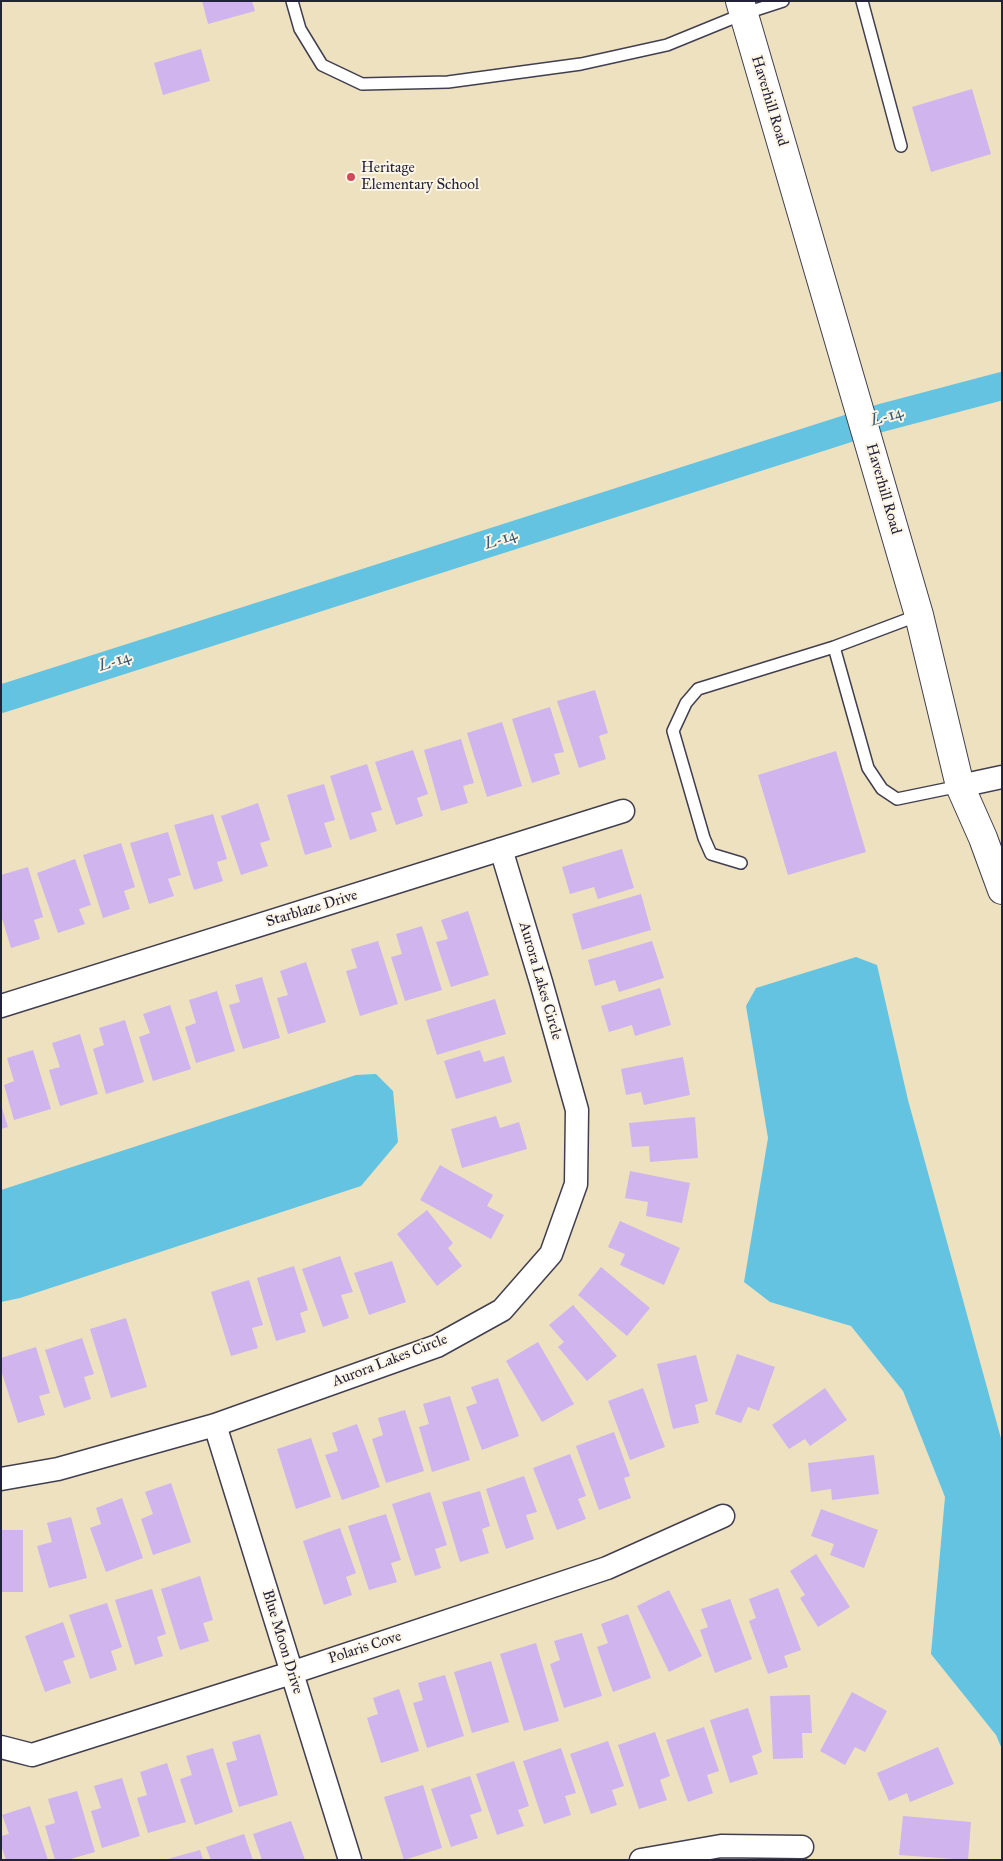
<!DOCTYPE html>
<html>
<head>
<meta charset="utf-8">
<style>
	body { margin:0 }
	#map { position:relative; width:1003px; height:1861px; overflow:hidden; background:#eee1c0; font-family:"IM FELL Great Primer",serif }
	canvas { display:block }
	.frame { position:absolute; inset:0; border:2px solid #22223b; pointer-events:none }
</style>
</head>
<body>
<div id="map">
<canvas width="1003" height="1861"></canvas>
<div class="frame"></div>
</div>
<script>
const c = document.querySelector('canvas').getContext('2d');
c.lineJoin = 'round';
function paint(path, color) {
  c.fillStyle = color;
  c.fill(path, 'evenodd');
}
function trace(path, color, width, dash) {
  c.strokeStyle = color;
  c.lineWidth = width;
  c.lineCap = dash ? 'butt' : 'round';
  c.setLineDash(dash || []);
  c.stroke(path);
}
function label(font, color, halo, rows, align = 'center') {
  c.font = font + ' "IM FELL Great Primer",serif';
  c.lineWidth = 4;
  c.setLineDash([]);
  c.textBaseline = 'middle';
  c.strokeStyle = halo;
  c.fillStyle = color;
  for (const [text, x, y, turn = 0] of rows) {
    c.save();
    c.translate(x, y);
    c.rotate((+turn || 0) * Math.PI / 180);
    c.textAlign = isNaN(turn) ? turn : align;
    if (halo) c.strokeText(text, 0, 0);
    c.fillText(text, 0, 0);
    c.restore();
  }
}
paint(new Path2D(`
	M856 957 877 965 908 1100 1002 1442V1749L996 1735 931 1654 945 1497 903 1391 851 1326 770 1302 744 1282 768 1138 746 1006 756 988Z
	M376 1074 393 1091 398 1142 361 1186 20 1298 1 1302V1190L356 1075Z`), '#63c3e1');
trace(new Path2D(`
	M1 699 881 418 1002 386`), '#63c3e1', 28);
paint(new Path2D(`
	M202 1H252L255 11 208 24Z
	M201 49 210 81 163 95 154 63Z
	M972 89 991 154 931 172 912 107Z
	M595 690 608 733 599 736 606 759 579 768 557 701Z
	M550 707 564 752 554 754 560 774 532 783 512 719Z
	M502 722 522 786 487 797 467 733Z
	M461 739 474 783 463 786 468 803 441 811 424 750Z
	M413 750 428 794 417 798 423 816 396 825 375 762Z
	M836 751 866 852 788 875 758 775Z
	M367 764 382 810 371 813 377 831 350 840 330 776Z
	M324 784 335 820 324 823 332 847 305 855 287 795Z
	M258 803 270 840 260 843 268 866 241 875 221 816Z
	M213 814 227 859 217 862 223 881 194 890 174 825Z
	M168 832 181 875 168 879 174 896 149 904 130 843Z
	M121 843 135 887 124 891 130 909 103 918 83 855Z
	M622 849 634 888 598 899 594 887 570 894 562 867Z
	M75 859 91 905 79 909 85 924 58 933 37 873Z
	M28 867 43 917 34 920 40 939 11 948 1 915V875Z
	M641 894 651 930 582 950 572 914Z
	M468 911 489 975 451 987 436 942 448 939 441 920Z
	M422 926 442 990 405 1001 391 957 402 954 396 934Z
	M378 941 398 1004 360 1016 346 971 357 968 351 949Z
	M652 941 664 978 619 992 615 980 595 986 588 960Z
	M306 962 326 1022 288 1034 277 998 288 995 280 971Z
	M262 977 280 1038 243 1049 229 1005 240 1002 235 985Z
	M660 988 671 1025 635 1036 632 1025 609 1032 601 1006Z
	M217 991 235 1051 196 1063 185 1027 196 1023 189 1000Z
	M495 999 506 1034 437 1055 426 1020Z
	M170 1005 191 1069 153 1081 139 1037 150 1033 143 1014Z
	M125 1020 144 1082 106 1094 93 1049 104 1045 99 1028Z
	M80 1034 98 1094 60 1106 49 1070 60 1067 52 1043Z
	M33 1050 51 1109 14 1120 4 1085 14 1081 7 1058Z
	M480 1050 484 1062 504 1056 512 1082 456 1099 444 1061Z
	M683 1057 690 1095 644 1105 641 1092 626 1095 621 1069Z
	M1 1105 8 1127 1 1129Z
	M496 1116 500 1128 519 1122 527 1149 462 1168 451 1129Z
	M695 1117 698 1158 650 1162 649 1146 632 1147 629 1123Z
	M440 1165 493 1195 487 1206 504 1215 491 1239 420 1200Z
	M630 1171 690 1183 682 1223 646 1216 648 1202 625 1198Z
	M427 1210 453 1243 448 1248 462 1266 437 1286 397 1234Z
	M620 1221 680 1248 664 1285 620 1265 625 1254 608 1247Z
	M340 1256 353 1292 341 1295 349 1318 323 1327 302 1269Z
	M392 1261 406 1302 369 1315 354 1273Z
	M294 1266 308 1310 300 1313 306 1332 276 1341 257 1278Z
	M601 1267 650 1308 627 1336 578 1295Z
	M249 1280 263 1325 252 1328 258 1348 231 1356 211 1292Z
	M573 1305 617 1356 587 1381 558 1347 564 1342 549 1325Z
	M126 1318 147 1387 111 1398 90 1329Z
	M82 1338 94 1374 84 1377 91 1399 64 1408 45 1350Z
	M538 1342 574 1404 542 1422 506 1361Z
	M36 1347 50 1393 39 1396 45 1415 18 1423 1 1370V1358Z
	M737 1354 775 1367 759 1411 748 1407 741 1423 715 1414Z
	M696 1355 708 1401 695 1405 699 1423 673 1429 657 1364Z
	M498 1378 519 1436 482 1450 466 1407 477 1403 471 1387Z
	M643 1388 665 1447 630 1460 608 1401Z
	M825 1388 847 1420 810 1446 805 1439 789 1449 772 1425Z
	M450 1396 470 1460 432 1472 419 1427 429 1424 423 1404Z
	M405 1410 424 1471 386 1483 372 1439 383 1435 378 1418Z
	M357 1424 380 1487 342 1500 325 1455 338 1451 332 1433Z
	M614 1432 630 1476 624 1478 631 1498 599 1510 576 1446Z
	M311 1438 331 1497 296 1509 277 1449Z
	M570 1454 586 1496 578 1499 586 1519 557 1530 533 1468Z
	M874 1455 879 1494 832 1500 831 1489 811 1492 808 1463Z
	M524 1476 537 1512 526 1515 534 1539 506 1549 486 1489Z
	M171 1483 191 1542 153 1555 141 1519 153 1514 145 1492Z
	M480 1491 490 1526 482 1529 489 1553 460 1562 442 1502Z
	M430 1492 447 1545 435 1549 441 1568 415 1576 392 1504Z
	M122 1498 143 1558 106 1572 90 1528 101 1524 96 1508Z
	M821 1509 878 1530 864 1568 830 1555 834 1544 811 1536Z
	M386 1514 401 1560 391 1563 397 1582 369 1590 348 1526Z
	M71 1517 87 1578 49 1588 37 1546 52 1542 47 1523Z
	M340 1528 356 1573 346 1577 352 1595 324 1605 303 1541Z
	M1 1530H23V1592H1Z
	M816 1554 850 1607 818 1627 800 1598 805 1595 790 1571Z
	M200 1576 213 1620 203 1623 209 1641 180 1650 161 1589Z
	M778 1588 801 1650 784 1656 788 1667 768 1674 749 1621 756 1618 749 1599Z
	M152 1589 166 1634 157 1637 163 1656 135 1665 115 1600Z
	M669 1590 702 1656 669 1672 637 1606Z
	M730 1599 752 1659 715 1673 700 1630 708 1627 701 1609Z
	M107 1603 122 1647 111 1651 117 1670 90 1679 69 1615Z
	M628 1614 651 1678 613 1692 597 1647 608 1643 601 1624Z
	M63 1622 75 1657 63 1661 71 1683 45 1692 25 1636Z
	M582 1633 602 1696 564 1708 550 1664 560 1660 554 1641Z
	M536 1643 559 1721 524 1731 500 1654Z
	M491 1661 509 1722 472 1733 454 1672Z
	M445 1675 464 1736 427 1748 413 1703 423 1700 418 1683Z
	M399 1689 419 1751 381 1763 367 1718 378 1714 373 1698Z
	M852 1692 887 1711 865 1752 855 1747 845 1765 820 1751Z
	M810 1695 812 1733H802L803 1758 773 1759 770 1696Z
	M748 1708 762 1752 752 1756 758 1774 730 1783 710 1720Z
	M704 1727 719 1771 707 1775 713 1793 688 1802 666 1740Z
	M655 1732 670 1776 660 1780 667 1800 639 1809 618 1745Z
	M260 1734 278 1795 239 1807 226 1763 237 1760 232 1742Z
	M608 1741 624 1786 612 1790 617 1805 591 1814 570 1754Z
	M938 1747 954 1784 910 1802 907 1793 889 1801 877 1773Z
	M213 1748 233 1812 195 1825 180 1779 192 1775 186 1756Z
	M561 1748 576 1793 565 1796 571 1815 544 1824 523 1761Z
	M514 1761 529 1806 518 1810 524 1826 497 1835 476 1774Z
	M167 1763 186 1822 148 1833 137 1798 147 1795 140 1772Z
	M470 1776 482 1811 470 1815 478 1838 451 1847 431 1789Z
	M122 1778 140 1836 102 1848 91 1811 101 1808 94 1786Z
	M423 1785 442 1848 404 1860 384 1797Z
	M77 1791 95 1852 67 1860H55L45 1826 55 1823 48 1799Z
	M30 1806 48 1860H6L1 1845V1836L9 1834 2 1815Z
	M903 1816 971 1822 968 1860 899 1855Z
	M291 1821 305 1860H262L253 1834Z
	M244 1834 253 1860H211L206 1847Z
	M200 1850 203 1860H169L168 1859Z`), '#cfb4ee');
const service = new Path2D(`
	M292 1 300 29 322 65 362 84 448 82 581 64 667 45 743 14 783 1
	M862 1 901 146
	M834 647 868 768 882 789 897 799 960 786
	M741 863 711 854 704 838 673 731 686 703 698 689 834 647 919 615`);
const minor = new Path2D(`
	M960 786 1002 777
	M1 1006 623 811
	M215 1425 350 1860
	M1 1479 58 1469 215 1425 437 1346 502 1310 551 1254 576 1184 577 1110 541 982 501 849
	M1 1747 32 1755 291 1673 607 1568 723 1516
	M641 1860 721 1846 802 1847`);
const tertiary = new Path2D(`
	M740 1 919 615 960 786 983 838 1002 890`);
trace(service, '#413f4f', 14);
trace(minor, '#413f4f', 25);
trace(tertiary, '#413f4f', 30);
trace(service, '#fff', 11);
trace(minor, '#fff', 22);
trace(tertiary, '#fff', 28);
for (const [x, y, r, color] of [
	[351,177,5,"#d1495b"]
]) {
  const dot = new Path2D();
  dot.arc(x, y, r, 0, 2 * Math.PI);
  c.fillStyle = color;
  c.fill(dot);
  trace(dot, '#fcf5e5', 2);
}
label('15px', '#22223b', '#fcf5e5', [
	["Haverhill Road",769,101,73],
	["Haverhill Road",883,489,74],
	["Starblaze Drive",312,909,-17],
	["Aurora Lakes Circle",540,981,74],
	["Aurora Lakes Circle",390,1361,-21],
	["Blue Moon Drive",282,1642,73],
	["Polaris Cove",365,1648,-18]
]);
label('15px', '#22223b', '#fcf5e5', [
	["Heritage",361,168],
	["Elementary School",361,185]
], 'left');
label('italic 16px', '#395a75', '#fcf5e5', [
	["L-14",887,417,-16],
	["L-14",501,540,-18],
	["L-14",115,662,-18]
]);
</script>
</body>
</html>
